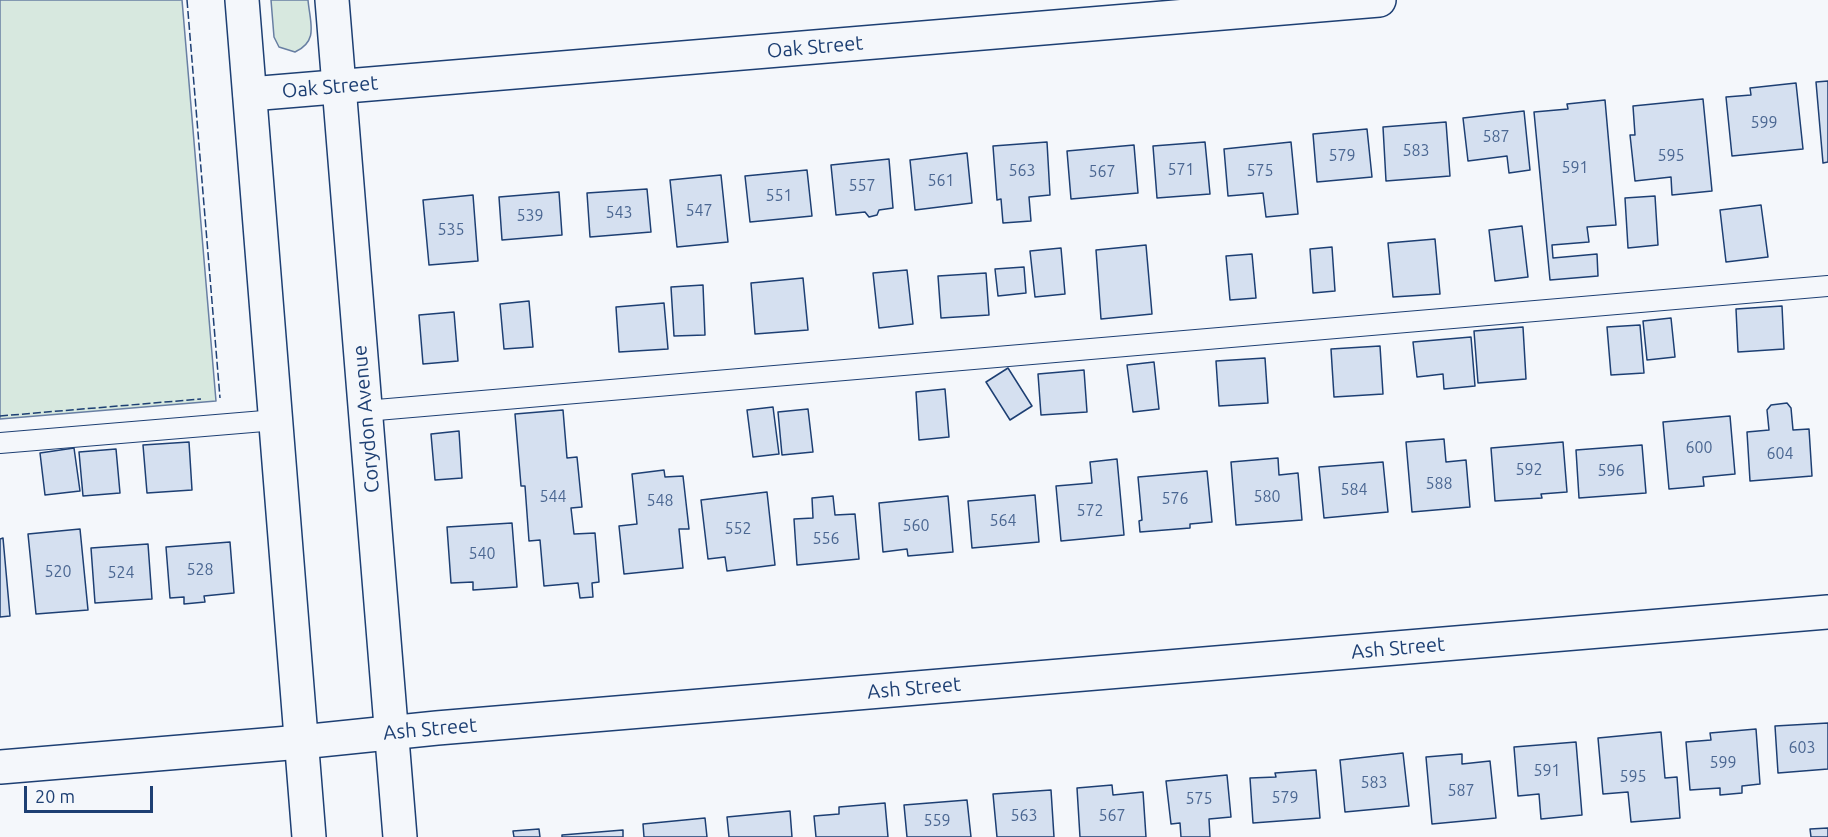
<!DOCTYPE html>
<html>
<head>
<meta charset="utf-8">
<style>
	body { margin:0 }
	#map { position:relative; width:1828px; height:837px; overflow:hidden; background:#f4f7fb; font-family:Ubuntu,sans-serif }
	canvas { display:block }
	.scale { position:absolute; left:24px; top:786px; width:129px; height:27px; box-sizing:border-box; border:3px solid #1d3f73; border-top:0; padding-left:8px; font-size:18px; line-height:21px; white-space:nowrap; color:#1d3f73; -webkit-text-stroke:4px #f4f7fb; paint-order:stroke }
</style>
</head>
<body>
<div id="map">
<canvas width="1828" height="837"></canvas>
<div class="scale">20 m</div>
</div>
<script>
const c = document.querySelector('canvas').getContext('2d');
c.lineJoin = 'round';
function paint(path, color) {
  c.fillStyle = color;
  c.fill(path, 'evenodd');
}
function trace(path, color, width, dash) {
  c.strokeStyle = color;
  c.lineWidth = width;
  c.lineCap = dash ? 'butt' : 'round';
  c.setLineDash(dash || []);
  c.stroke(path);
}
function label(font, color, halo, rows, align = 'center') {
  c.font = font + ' Ubuntu,sans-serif';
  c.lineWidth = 4.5;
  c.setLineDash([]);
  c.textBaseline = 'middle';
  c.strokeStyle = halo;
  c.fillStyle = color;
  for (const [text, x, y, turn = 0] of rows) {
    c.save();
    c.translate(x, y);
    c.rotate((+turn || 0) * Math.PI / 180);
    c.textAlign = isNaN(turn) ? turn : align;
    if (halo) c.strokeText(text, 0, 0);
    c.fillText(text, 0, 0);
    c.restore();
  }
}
const green = new Path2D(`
	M0 0H182L216 401 0 419Z
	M271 0H308C310 23 319 41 295 52L279 47 274 37Z`);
paint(green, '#d7e8df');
trace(green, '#687fa3', 1.5);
const building = new Path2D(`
	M1828 81V162L1823 163 1816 82Z
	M1796 83 1803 149 1732 156 1726 97 1751 95 1750 88Z
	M1703 99 1712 191 1672 195 1671 177 1635 181 1630 135H1635L1633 106Z
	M1605 100 1616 225 1587 227 1589 242 1552 245 1553 258 1597 254 1598 276 1550 280 1534 112 1568 109 1567 104Z
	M1524 111 1530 170 1509 173 1507 156 1468 161 1463 118Z
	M1446 122 1450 176 1386 181 1383 127Z
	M1367 129 1372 177 1317 182 1313 134Z
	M1047 142 1050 195 1029 197 1031 221 1003 223 1001 199 997 200 993 146Z
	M1205 142 1210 194 1157 198 1153 146Z
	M1291 142 1298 214 1266 217 1263 193 1228 196 1224 149Z
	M1134 145 1138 193 1071 199 1067 151Z
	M967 153 972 203 915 210 910 160Z
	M889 159 893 208 879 210 877 215 869 217 865 212 836 215 831 165Z
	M807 170 812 216 750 222 745 176Z
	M721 175 728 242 677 247 670 180Z
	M647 189 651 232 590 237 587 193Z
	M559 192 562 235 502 240 499 197Z
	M473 195 478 261 429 265 423 200Z
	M1655 196 1658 245 1628 248 1625 198Z
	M1761 205 1768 257 1726 262 1720 210Z
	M1522 226 1528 277 1495 281 1489 230Z
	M1435 239 1440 294 1393 297 1388 243Z
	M1146 245 1152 314 1101 319 1096 250Z
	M1332 247 1335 291 1313 293 1310 249Z
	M1061 248 1065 294 1035 297 1030 251Z
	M1252 254 1256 298 1230 300 1226 256Z
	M1024 267 1026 293 998 296 995 269Z
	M907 270 913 324 879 328 873 273Z
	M986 273 989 315 941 318 938 276Z
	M803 278 808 330 755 334 751 283Z
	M703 285 705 335 674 336 671 287Z
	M529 301 533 347 504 349 500 304Z
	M664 303 668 349 619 352 616 307Z
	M1782 306 1784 349 1738 352 1736 309Z
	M454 312 458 361 423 364 419 315Z
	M1671 318 1675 357 1647 360 1643 321Z
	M1640 325 1644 373 1611 375 1607 327Z
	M1523 327 1526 379 1478 383 1474 331Z
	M1471 337 1475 386 1444 389 1443 374 1417 377 1413 342Z
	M1380 346 1383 394 1334 397 1331 349Z
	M1265 358 1268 403 1219 406 1216 361Z
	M1154 362 1159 409 1133 412 1127 365Z
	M1008 368 1032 406 1010 420 986 382Z
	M1084 370 1087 412 1041 415 1038 374Z
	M945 389 949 437 919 440 916 392Z
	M1787 403 1791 408 1793 430 1809 429 1812 476 1750 481 1747 432 1769 430 1767 410 1771 405Z
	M773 407 779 454 753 457 747 410Z
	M808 409 813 452 782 455 778 412Z
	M563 410 567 458 577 457 582 507 571 508 574 534 595 533 599 582 592 583 593 597 580 598 578 583 544 586 540 540 529 541 525 486H521L515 414Z
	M1730 416 1735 474 1703 477 1704 486 1669 489 1663 422Z
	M459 431 462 478 435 480 431 434Z
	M1444 439 1446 462 1466 460 1470 507 1412 512 1406 442Z
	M189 442 192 490 147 493 143 445Z
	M1563 442 1567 492 1541 494 1542 498 1495 501 1491 448Z
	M1642 445 1646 493 1579 498 1576 450Z
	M74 448 80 491 45 495 40 453Z
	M116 449 120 493 83 496 79 452Z
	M1278 458 1279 475 1298 473 1302 520 1236 525 1231 462Z
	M1117 459 1124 535 1061 541 1056 486 1092 483 1090 462Z
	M1383 462 1388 512 1324 518 1319 467Z
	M664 470 665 477 683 476 689 529H679L683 568 624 574 619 526 637 524 632 474Z
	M1207 471 1212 522 1190 524V528L1140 532 1139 521 1142 520 1138 477Z
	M767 492 775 565 727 571 725 557 708 559 701 500Z
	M1035 495 1039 542 972 548 968 501Z
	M833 496 835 515 855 514 859 559 797 565 794 519 813 518 812 498Z
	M948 496 953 552 908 556 907 549 883 552 879 503Z
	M512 523 517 587 473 590V582L451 583 447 527Z
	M80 529 88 610 36 614 28 534Z
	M3 538 10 616 0 617V539Z
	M230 542 234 593 204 596 205 602 184 604V597L170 598 166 547Z
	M148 544 152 599 95 603 91 548Z
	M1828 723V769L1778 773 1775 726Z
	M1756 729 1760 784 1742 786V793L1720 795V788L1690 790 1686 742 1711 740 1710 733Z
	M1661 732 1665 778 1677 777 1680 818 1631 822 1628 792 1603 794 1598 738Z
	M1576 742 1582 815 1541 819 1539 794 1518 796 1514 747Z
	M1403 753 1409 806 1345 812 1340 760Z
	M1462 754V764L1490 761 1496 818 1432 824 1426 757Z
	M1316 770 1320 818 1253 823 1250 778 1276 777 1275 773Z
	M1227 775 1231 817 1209 819 1210 837H1181L1180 823 1171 824 1166 781Z
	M1112 785 1113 795 1143 792 1146 837H1080L1077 788Z
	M1051 790 1054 837H997L993 794Z
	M967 800 971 837H907L904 805Z
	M885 803 888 837H816L814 816 839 814V807Z
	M790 811 792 837H729L727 817Z
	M705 818 707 837H644L643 824Z
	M1828 828V837H1811L1810 829Z
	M539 829 540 837H514L513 831Z
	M623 830V837H562V835Z`);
paint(building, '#d5e0f0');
trace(building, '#1d3f73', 1.5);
const lane = new Path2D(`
	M365 411 1828 286
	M0 443 276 420`);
const street = new Path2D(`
	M250 94 1379 0
	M0 767 301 742 437 728 1828 612`);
const secondary = new Path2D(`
	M242 0 309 837
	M332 0 400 837`);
trace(lane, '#1d3f73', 22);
trace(street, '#1d3f73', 36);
trace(secondary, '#1d3f73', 36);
trace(lane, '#f4f7fb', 20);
trace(street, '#f4f7fb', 33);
trace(secondary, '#f4f7fb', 33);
trace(new Path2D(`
	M187 0 220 398
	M0 416 201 399`), '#1d3f73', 1.5, [8, 3]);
label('16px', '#4b6792', null, [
	["599",1764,123],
	["587",1496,137],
	["583",1416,151],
	["579",1342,156],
	["595",1671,156],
	["591",1575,168],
	["571",1181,170],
	["563",1022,171],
	["575",1260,171],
	["567",1102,172],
	["561",941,181],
	["557",862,186],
	["551",779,196],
	["547",699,211],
	["543",619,213],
	["539",530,216],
	["535",451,230],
	["600",1699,448],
	["604",1780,454],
	["592",1529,470],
	["596",1611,471],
	["588",1439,484],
	["584",1354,490],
	["544",553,497],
	["580",1267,497],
	["576",1175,499],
	["548",660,501],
	["572",1090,511],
	["564",1003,521],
	["560",916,526],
	["552",738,529],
	["556",826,539],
	["540",482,554],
	["528",200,570],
	["520",58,572],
	["524",121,573],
	["603",1802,748],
	["599",1723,763],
	["591",1547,771],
	["595",1633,777],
	["583",1374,783],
	["587",1461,791],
	["579",1285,798],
	["575",1199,799],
	["563",1024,816],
	["567",1112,816],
	["559",937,821]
]);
label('20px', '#1d3f73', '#f4f7fb', [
	["Oak Street",815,47,-5],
	["Oak Street",330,87,-5],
	["Corydon Avenue",366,419,-95],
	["Ash Street",1398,648,-5],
	["Ash Street",914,688,-5],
	["Ash Street",430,729,-5]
]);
</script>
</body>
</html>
